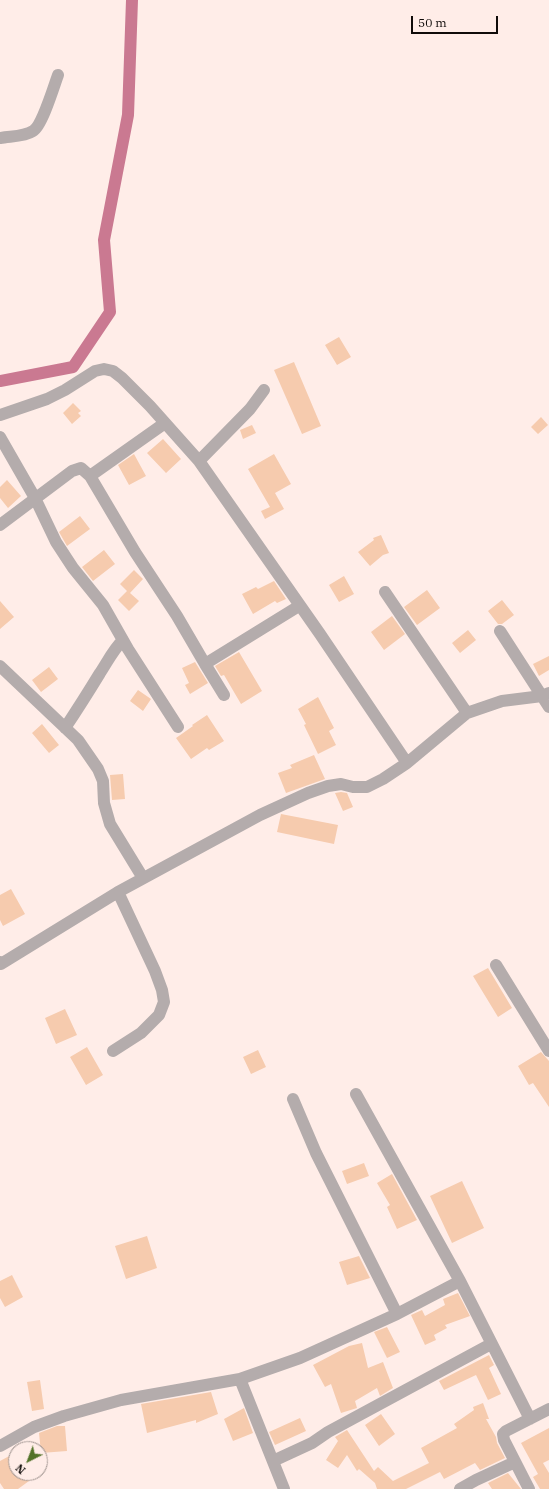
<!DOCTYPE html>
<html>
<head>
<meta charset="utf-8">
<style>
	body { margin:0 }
	#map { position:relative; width:549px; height:1489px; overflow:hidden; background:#ffede8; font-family:"IBM Plex Serif",serif }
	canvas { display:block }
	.north { position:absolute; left:8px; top:1441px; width:40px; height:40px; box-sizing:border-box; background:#ffede8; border:1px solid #9f938f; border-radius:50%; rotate:222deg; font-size:11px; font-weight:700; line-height:16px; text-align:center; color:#100b09 }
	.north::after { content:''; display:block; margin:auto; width:14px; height:18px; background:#527228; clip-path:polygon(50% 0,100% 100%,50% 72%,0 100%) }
	.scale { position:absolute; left:411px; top:16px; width:87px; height:18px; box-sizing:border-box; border:2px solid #100b09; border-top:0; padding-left:5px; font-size:12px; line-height:14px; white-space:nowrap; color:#100b09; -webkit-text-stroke:3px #ffede8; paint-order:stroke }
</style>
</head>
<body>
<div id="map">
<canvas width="549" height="1489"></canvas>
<div class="north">N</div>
<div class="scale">50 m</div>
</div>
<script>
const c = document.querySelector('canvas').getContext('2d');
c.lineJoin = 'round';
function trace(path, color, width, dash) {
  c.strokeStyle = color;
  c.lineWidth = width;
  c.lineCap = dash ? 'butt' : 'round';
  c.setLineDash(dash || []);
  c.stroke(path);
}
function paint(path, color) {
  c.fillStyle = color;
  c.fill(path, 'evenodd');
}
trace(new Path2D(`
	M0 381 73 367 110 312 104 240 128 115 132 0`), '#ca7991', 12);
paint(new Path2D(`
	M339 337 351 357 337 365 325 345Z
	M294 362 321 426 302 434 274 370Z
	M73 403 81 411 78 413 81 416 72 424 63 413Z
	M541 417 548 425 538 434 531 427Z
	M252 425 256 433 243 439 240 430Z
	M163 439 181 459 166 473 147 453Z
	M134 454 146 476 129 485 118 465Z
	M274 454 291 484 275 493 284 509 265 519 261 511 270 507 248 469Z
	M7 480 21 496 8 508 0 498V487Z
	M80 516 90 529 67 546 59 532Z
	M381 535 389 553 383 555 370 566 358 552 374 540 373 538Z
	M104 550 115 564 93 581 82 567Z
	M134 570 143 579 130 593 139 601 129 611 118 600 127 591 120 584Z
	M344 576 354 594 339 602 329 585Z
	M274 581 286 599 277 603 275 601 253 614 242 594 256 587 258 589Z
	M427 590 440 608 417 625 404 607Z
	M502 600 514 615 502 624H498L488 611Z
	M0 601 14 617 0 629Z
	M392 616 405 634 384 650 371 632Z
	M468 630 476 640 460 653 452 643Z
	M239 652 262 691 241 704 224 675 221 676 215 666Z
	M549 656V670L539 676 533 664Z
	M195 662 208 683 190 694 185 685 189 683 182 668Z
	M49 667 58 679 41 692 32 680Z
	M138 690 151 699 143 711 130 701Z
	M318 697 334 728 329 731 336 745 318 754 304 725 306 724 298 709Z
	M207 715 224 741 209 750 207 748 191 759 176 738 193 726 192 725Z
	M42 724 59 745 49 753 32 733Z
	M314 755 325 779 286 793 278 773 292 768 290 765Z
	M123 774 125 799 112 800 110 775Z
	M341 792 347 793 353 807 343 811 335 793Z
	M281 814 338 825 334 844 277 832Z
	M11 889 25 914 3 926 0 920V895Z
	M488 968 512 1008 498 1017 473 976Z
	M65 1009 77 1035 56 1044 45 1018Z
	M87 1047 103 1075 86 1085 70 1057Z
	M258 1050 266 1067 251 1074 243 1057Z
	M541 1052 549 1061V1107L533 1083 529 1085 518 1066Z
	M364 1163 369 1176 347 1184 342 1171Z
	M392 1174 417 1220 397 1229 387 1207 390 1205 377 1183Z
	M462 1181 484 1228 452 1243 430 1196Z
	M147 1236 157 1268 126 1279 115 1246Z
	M359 1256 370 1278 347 1285 339 1262Z
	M12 1275 23 1297 5 1307 0 1298V1281Z
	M458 1293 470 1316 445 1325 447 1328 434 1335 436 1340 425 1345 411 1315 422 1310 425 1316 445 1305 443 1299Z
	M387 1327 400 1352 387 1358 374 1332Z
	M362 1343 368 1368 383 1362 393 1388 380 1396 377 1388 355 1401 357 1408 341 1413 331 1384 325 1387 313 1365 349 1346Z
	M489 1355 494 1365 489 1368 501 1394 488 1400 476 1375 444 1390 439 1381Z
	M40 1380 44 1409 32 1411 27 1382Z
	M211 1392 218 1414 196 1423V1420L147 1433 141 1404Z
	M483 1403 489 1419H486L496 1437 497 1443 505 1458 480 1470 475 1463 444 1479 440 1472 406 1489H377L375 1483 359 1469 357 1471 347 1455 338 1468 326 1460 338 1441 335 1437 347 1430 374 1471 378 1467 393 1481 429 1463 421 1448 457 1428 454 1424 474 1410 473 1407Z
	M244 1408 253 1433 233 1441 224 1419Z
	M381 1414 395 1434 379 1446 365 1425Z
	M300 1418 306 1431 275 1445 269 1432Z
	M57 1426H65L67 1451 41 1453 39 1433Z
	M549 1428V1460L543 1463 549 1473V1489H540L533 1477 538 1474 521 1443Z
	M13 1454 16 1460V1473H40L18 1489H4L0 1483V1461Z
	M508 1473 521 1489H492L488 1483Z`), '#f6cbae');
trace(new Path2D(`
	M0 138C10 136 24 137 33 131 42 126 54 86 58 75
	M0 415 47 399 65 390 95 371 104 369 113 371 122 378 150 406 199 461 320 634 407 763 467 713 502 701 542 696 549 693
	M0 437 35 498 56 542 73 568 103 605 128 649 178 727
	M199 461 250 409 264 390
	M90 476 165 423
	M0 525 72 471 81 468 90 476 135 552 177 616 205 664 299 606
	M385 592 467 713
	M500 631 549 707
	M205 664 224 695
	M0 666 78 740 98 769 103 781 104 803 110 824 143 878
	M65 728C77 710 89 691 100 673 108 661 113 650 123 640
	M0 962 1 964 118 892 260 815 308 793 328 786 341 784 353 787H367L383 779 407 763
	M496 965 549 1051
	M113 1051 141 1033 159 1015 164 1002 162 990 155 971 118 892
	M356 1094 460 1281
	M293 1099 316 1153 397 1314
	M240 1379 284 1489
	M0 1446 34 1427 64 1416 121 1400 240 1379 300 1358 397 1314 460 1281 530 1419
	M273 1461 312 1443 328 1432 491 1344
	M460 1489 476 1480 515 1462
	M529 1489 504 1440 503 1434 506 1431 549 1409`), '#b4acac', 12);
</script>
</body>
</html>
